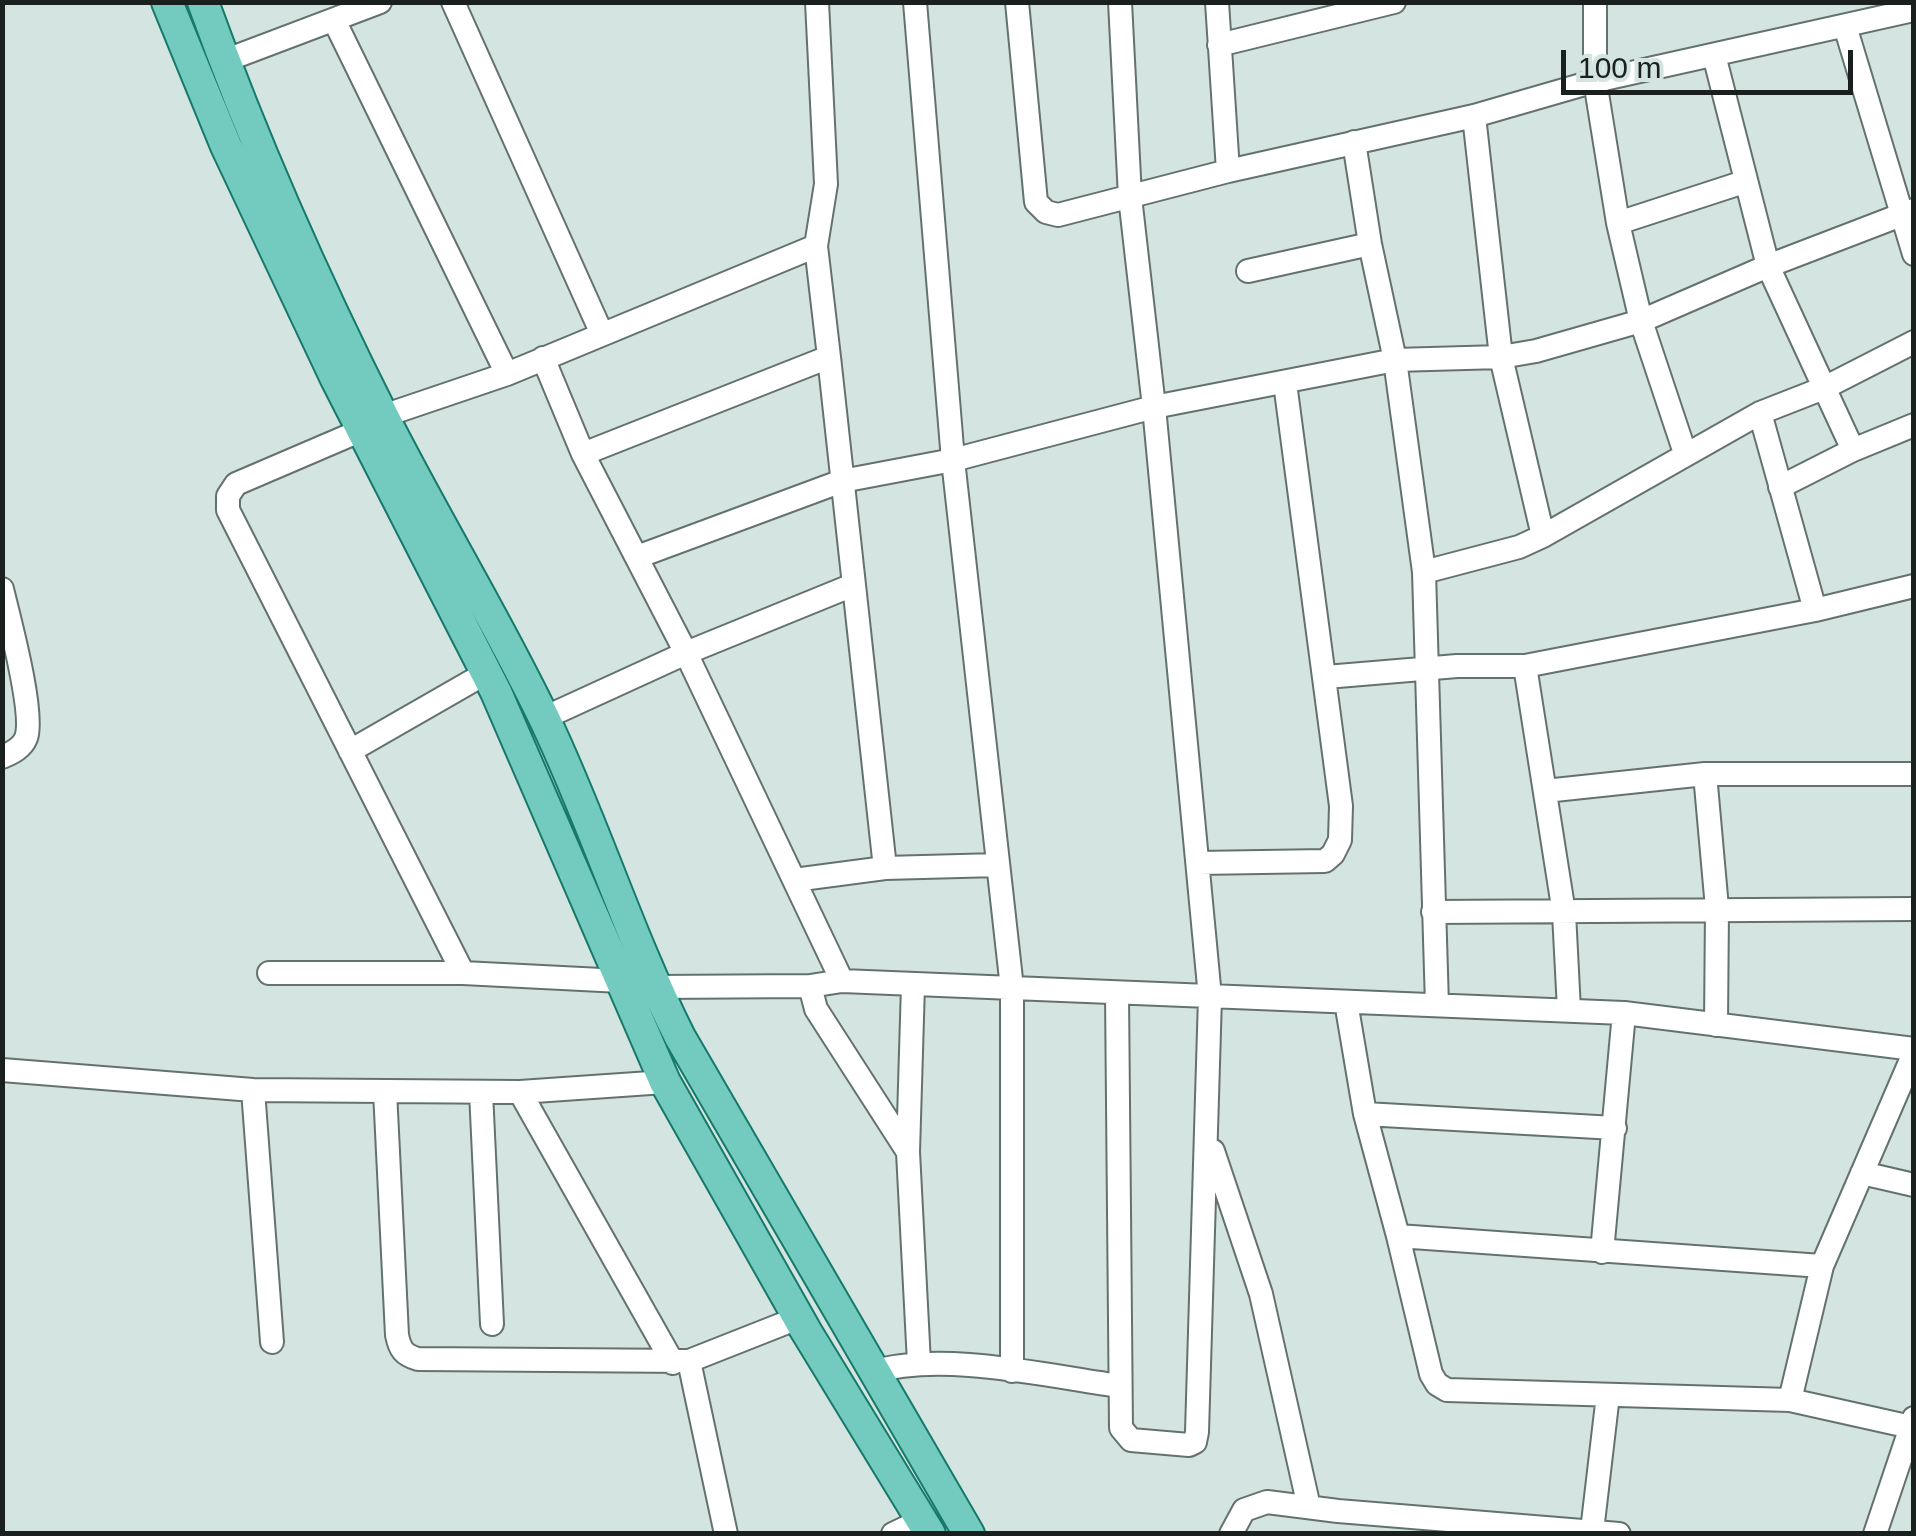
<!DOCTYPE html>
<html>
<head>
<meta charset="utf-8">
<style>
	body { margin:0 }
	#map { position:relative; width:1916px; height:1536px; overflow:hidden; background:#d4e4e0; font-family:Arial,sans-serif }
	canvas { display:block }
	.frame { position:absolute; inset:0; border:5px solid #1a201e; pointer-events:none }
	.scale { position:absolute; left:1561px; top:50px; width:292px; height:45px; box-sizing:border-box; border:5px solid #1a201e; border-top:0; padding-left:12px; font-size:30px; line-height:35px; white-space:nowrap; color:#1a201e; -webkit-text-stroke:8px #d4e4e0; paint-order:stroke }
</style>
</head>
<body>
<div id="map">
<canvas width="1916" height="1536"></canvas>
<div class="frame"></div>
<div class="scale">100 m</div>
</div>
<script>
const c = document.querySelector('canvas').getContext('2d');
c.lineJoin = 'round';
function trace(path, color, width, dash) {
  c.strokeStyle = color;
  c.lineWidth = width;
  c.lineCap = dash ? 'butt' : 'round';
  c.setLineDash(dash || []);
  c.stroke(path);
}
const minor = new Path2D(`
	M453 2 602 334
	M915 2 953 460 1012 988V1371
	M1017 2 1036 202 1046 212 1058 215 1228 171 1474 116 1595 81 1914 10
	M1217 2 1228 171
	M1595 2V81L1618 223 1641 321 1685 453
	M334 20 507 374
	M1845 26 1914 254
	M1219 45 1394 2
	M1714 55 1768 266 1853 450
	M224 61 380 2
	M1474 116 1501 357 1543 536
	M1354 142 1370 244 1395 360 1424 572 1437 1005
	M1618 223 1744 182
	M1248 271 1370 244
	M829 357 885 868
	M543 358 583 454 686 653 842 981
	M1760 413 1815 610
	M383 416 507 374 816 246
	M362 430 236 484 228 496V510L463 973
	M583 454 829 357 816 246 826 184 817 2
	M1780 487 1853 450 1914 425
	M637 557 842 481 953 460 1154 407 1395 360 1501 357 1536 351 1641 321 1768 266 1914 210
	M1424 572 1519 547 1543 536 1760 413 1824 388 1914 342
	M2 589C9 618 35 714 26 738 22 748 12 753 2 757
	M1525 666 1564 913 1569 1010
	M1326 677 1457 666H1525L1815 610 1914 586
	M544 718 686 653 853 585
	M350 751 486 673
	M1705 774 1717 908 1716 1025
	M1545 791 1705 774H1914
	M1198 863 1325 861 1333 854 1340 840 1341 806 1285 383
	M794 880 885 868 998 865
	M1433 912 1914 909
	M269 973H463L621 981
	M913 985 908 1152 919 1363
	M810 986 816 1009 908 1152
	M655 987 810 986 842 981 1624 1013 1914 1049
	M1117 993 1121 1428 1131 1440 1189 1445 1195 1442 1197 1432 1210 997 1154 407 1130 197 1120 2
	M1346 1002 1365 1114 1398 1236 1822 1266
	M2 1070 253 1090 520 1092 665 1082
	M253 1090 272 1342
	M385 1091 397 1335C400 1350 404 1355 418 1359L689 1361 798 1318
	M481 1092 492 1324
	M520 1092 673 1363
	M1365 1114 1615 1128
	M1213 1151 1261 1294 1309 1507
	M1862 1173 1914 1185
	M1398 1236 1431 1374 1437 1384 1447 1390 1790 1400 1911 1427
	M1602 1252 1624 1013
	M689 1361 726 1534
	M873 1372C942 1351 1047 1376 1120 1386
	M1790 1400 1822 1266 1914 1053
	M1592 1531 1608 1395
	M893 1534 922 1520
	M1231 1534 1244 1510 1267 1502 1338 1511 1619 1534
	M1875 1534 1914 1418`);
const major = new Path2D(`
	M167 2 226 146 336 379 496 692 665 1082 806 1331 930 1534
	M203 2C254 144 316 283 384 418 435 519 495 616 544 718 594 822 628 934 680 1037L969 1534`);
trace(minor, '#64726f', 26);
trace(major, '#16796a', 34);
trace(minor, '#fff', 22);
trace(major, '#72cbbe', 30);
</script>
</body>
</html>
